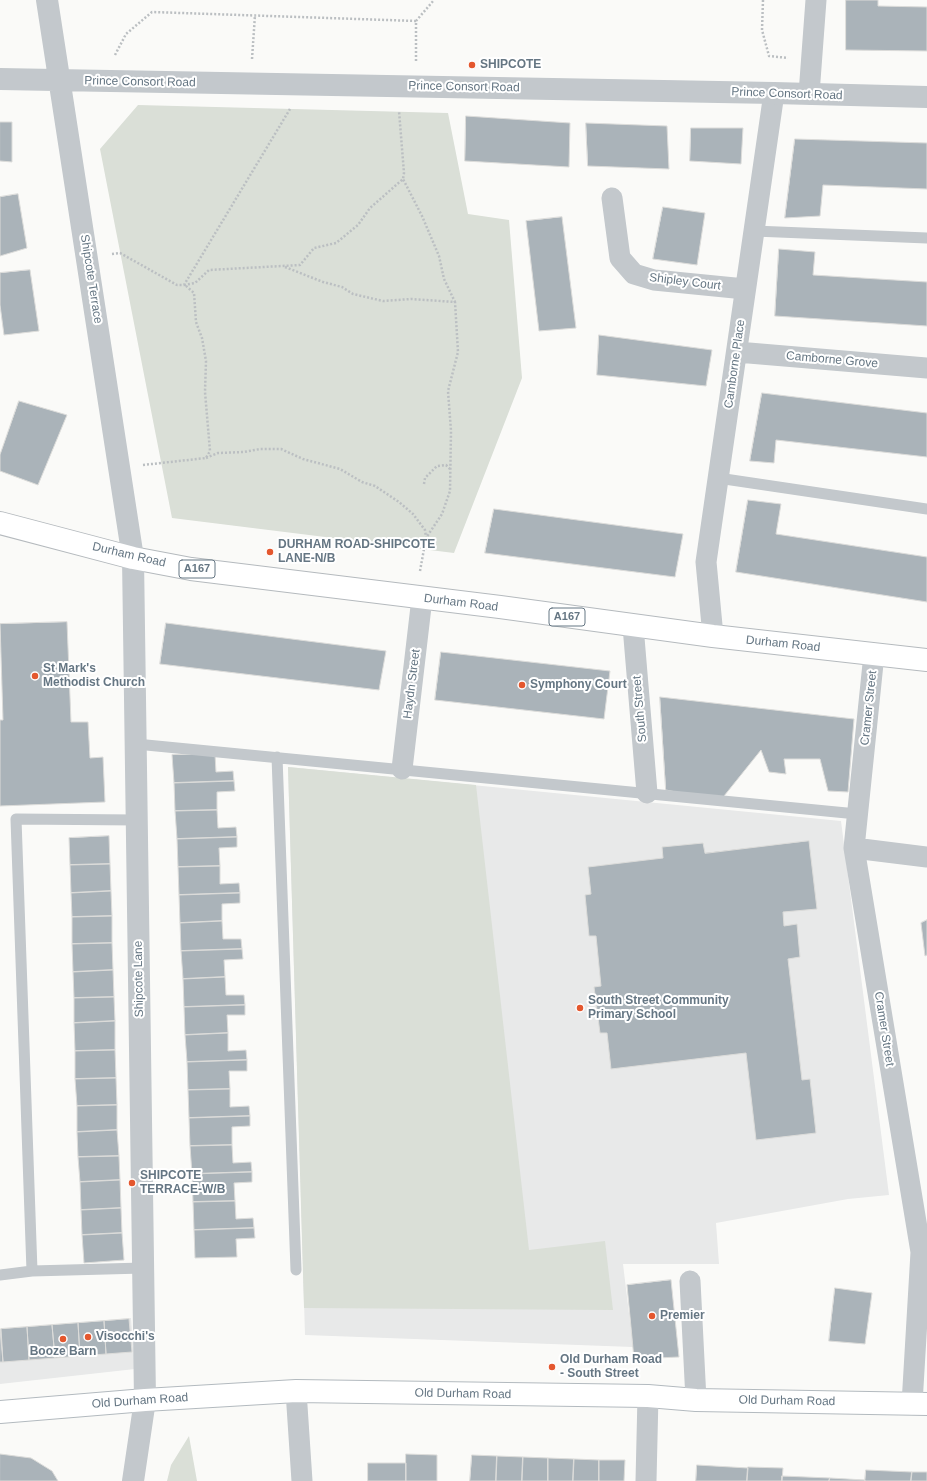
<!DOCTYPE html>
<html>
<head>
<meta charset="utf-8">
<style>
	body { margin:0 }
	canvas { display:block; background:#fafaf8 }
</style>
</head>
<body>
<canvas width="927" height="1481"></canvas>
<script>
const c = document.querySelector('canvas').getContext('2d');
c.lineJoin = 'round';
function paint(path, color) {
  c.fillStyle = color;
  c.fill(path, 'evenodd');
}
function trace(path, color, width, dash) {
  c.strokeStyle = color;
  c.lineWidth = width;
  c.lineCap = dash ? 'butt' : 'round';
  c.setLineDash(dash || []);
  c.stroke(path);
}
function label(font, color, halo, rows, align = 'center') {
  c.font = font + ' Helvetica,sans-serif';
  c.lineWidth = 4;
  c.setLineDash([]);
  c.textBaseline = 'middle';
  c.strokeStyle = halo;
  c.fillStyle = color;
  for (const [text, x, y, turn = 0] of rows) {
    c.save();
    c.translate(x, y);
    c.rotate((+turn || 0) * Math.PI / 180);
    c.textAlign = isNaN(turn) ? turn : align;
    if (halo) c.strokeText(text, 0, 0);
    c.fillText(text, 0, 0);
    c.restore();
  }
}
paint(new Path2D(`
	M288 767 841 821 889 1195 848 1199 716 1223 719 1264H623L633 1347 305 1335Z
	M131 1318 135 1369 0 1384V1329Z`), '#e8e9e9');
paint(new Path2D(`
	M138 105 448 113 468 214 509 220 522 378 454 553 172 518 100 149Z
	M288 767 476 785 529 1250 605 1241 613 1310 304 1308Z
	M189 1436 197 1481H167L171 1465Z`), '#dadfd7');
const building = new Path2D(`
	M846 0H878V6L927 7V51L846 50Z
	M466 116 570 123 569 167 465 161Z
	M0 122H12V162L0 161Z
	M586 123 667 126 669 169 588 166Z
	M691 128H743L741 164 690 161Z
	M795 139 927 143V189L823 185 820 216 785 218Z
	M18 194 27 248 0 256V197Z
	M663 207 705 213 697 265 653 259Z
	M562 217 576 328 539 331 526 221Z
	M779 249 815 252 813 275 927 282V326L775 316Z
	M30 270 39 331 4 335 0 305V273Z
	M599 335 712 350 706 386 597 375Z
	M762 393 927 413V457L776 440 774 463 750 461Z
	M19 401 67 415 38 485 0 471V455Z
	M748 500 781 504 776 534 927 557V602L736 572Z
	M494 509 683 534 675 577 485 553Z
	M67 622 71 722H88L90 758 103 757 105 802 0 806V720H3L0 624Z
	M166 623 386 651 379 690 160 664Z
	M441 652 610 671 604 719 435 700Z
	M660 697 854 719 848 792 828 791 820 759H784L786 774 769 772 761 750 720 801 666 790Z
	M215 754 216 772 233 771 234 781 174 783 172 755Z
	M234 781 235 791 217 792V810L175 811 174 783Z
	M217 810 218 828 236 827 237 837 177 839 175 811Z
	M109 836 110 864 70 865 69 838Z
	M237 837V847L219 848 220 866 178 867 177 839Z
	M809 841 817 909 783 912 784 926 797 924 800 957 788 959 802 1080 810 1079 816 1133 756 1140 746 1053 611 1069 607 1033H600L594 987 601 986 596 936H589L585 895 591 894 588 867 663 858 662 847 703 843 705 853Z
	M110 864 111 891 71 893 70 865Z
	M220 866V884L239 883 240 893 179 895 178 867Z
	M111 891 112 916 72 917 71 893Z
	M240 893V903L222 904V921L180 923 179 895Z
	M112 916V943L72 944V917Z
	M927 920V955L925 956 921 923Z
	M222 921 223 939H241L242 949 181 951 180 923Z
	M112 943 113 970 73 972 72 944Z
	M242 949 243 959 224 960 225 977 183 979 181 951Z
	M113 970 114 997 74 998 73 972Z
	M225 977 226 995H244L245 1005 184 1007 183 979Z
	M114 997 115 1021 74 1023V998Z
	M245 1005V1015H227L228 1033 185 1035 184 1007Z
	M115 1021V1050L75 1051 74 1023Z
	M228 1033V1051L246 1050 247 1060 187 1062 185 1035Z
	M115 1050 116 1078 75 1079V1051Z
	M247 1060V1071H229L230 1089 188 1090 187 1062Z
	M116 1078 117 1105 77 1106 75 1079Z
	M230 1089V1107L249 1106 250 1116 189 1118 188 1090Z
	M117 1105V1130L77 1132V1106Z
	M250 1116V1126L232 1127V1145L190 1146 189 1118Z
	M117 1130 119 1156 78 1157 77 1132Z
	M232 1145 233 1163 251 1162 252 1172 192 1174 190 1146Z
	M119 1156 120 1180 80 1182 78 1157Z
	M252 1172V1182L234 1183 235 1201 193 1202 192 1174Z
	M120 1180 121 1208 81 1210 80 1182Z
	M235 1201 236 1219 253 1218 254 1228 194 1230 193 1202Z
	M121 1208 122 1233 82 1235 81 1210Z
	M254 1228 255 1238 236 1239 237 1257 195 1258 194 1230Z
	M122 1233 124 1260 84 1263 82 1235Z
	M671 1280 679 1357 634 1359 627 1285Z
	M835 1288 872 1293 865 1344 829 1341Z
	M129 1319 132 1352 106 1354 104 1321Z
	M104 1321 106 1354 80 1356 78 1323Z
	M78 1323 80 1356 55 1358 52 1325Z
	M52 1325 55 1358 29 1360 27 1327Z
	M27 1327 29 1360 3 1362 1 1329Z
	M0 1329 3 1362H0Z
	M0 1454 31 1458 52 1471 58 1481H0Z
	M406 1454 437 1455V1481H406Z
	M472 1455 497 1456 496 1481H470Z
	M497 1456 523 1457 522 1481H496Z
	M523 1457 548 1458V1481H522Z
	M548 1458 574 1459 573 1481H548Z
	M574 1459 599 1460V1481H573Z
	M599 1460H625L624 1481H599Z
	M368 1463H406V1481H368Z
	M697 1465 748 1468 747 1481H696Z
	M748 1467 783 1468 782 1481H747Z
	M866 1470 912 1472 911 1481H865Z
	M912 1472H927V1481H911Z
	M782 1476 830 1478 829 1481H782Z
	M830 1478 865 1480V1481H829Z`);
paint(building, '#aab3b9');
trace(building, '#dcdcda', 1);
const secondary = new Path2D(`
	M0 1412 145 1400 296 1391 648 1396 696 1400 927 1404`);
const primary = new Path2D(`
	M0 523 133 558 191 569 500 607 713 636 927 660`);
trace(secondary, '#b3babf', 24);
trace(primary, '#b5babe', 24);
trace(new Path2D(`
	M763 0 762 30 769 56 788 58
	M416 21 434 0
	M115 55 126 34 152 12 416 21V62
	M252 59 255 15
	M112 254 120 253 177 285H184L290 109
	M285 267 323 282 342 287 353 294 383 301 411 299 455 302 444 279 439 256 422 216 403 179
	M184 285 195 283 209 270 300 265 314 248 336 243 358 225 370 208 403 179 404 173 399 111
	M206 458 218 453 244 452 260 449H281L303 459 340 469 362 482 375 486 399 502 413 514 425 530 426 537
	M143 465 206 458 210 451 205 392 206 361 202 338 196 322 194 293 185 285
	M424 484 425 478 437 466 446 465 451 470
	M420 571 426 538 442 514 450 491 451 431 448 391 458 352 455 302`), '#bbbfc2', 2.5, [2, 2]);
trace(new Path2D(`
	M754 231 927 238
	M718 478 927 509
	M136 744 857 814
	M277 757 296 1270
	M32 1271 16 819 137 820
	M0 1275 32 1271 143 1268`), '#c3c8cc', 11);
trace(new Path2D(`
	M809 94 816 0
	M612 198 620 258 634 274 654 280 745 289
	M737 352 927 368
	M633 626 647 793
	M713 636 706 562 774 93
	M874 654 854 848 921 1252 912 1404
	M402 769 422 598
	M854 848 927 857
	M690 1281 696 1400
	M296 1391 302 1481
	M646 1481 648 1396`), '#c3c8cc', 21);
trace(new Path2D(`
	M47 0 133 558 145 1400 133 1481
	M0 79 774 93 927 97`), '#c3c8cc', 22);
trace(secondary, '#fff', 22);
trace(primary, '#fff', 22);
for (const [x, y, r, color] of [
	[472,65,4,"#e4572e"],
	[270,552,4,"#e4572e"],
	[35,676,4,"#e4572e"],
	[522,685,4,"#e4572e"],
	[580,1008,4,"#e4572e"],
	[132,1183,4,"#e4572e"],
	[652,1316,4,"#e4572e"],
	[88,1337,4,"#e4572e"],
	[63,1339,4,"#e4572e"],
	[552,1367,4,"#e4572e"]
]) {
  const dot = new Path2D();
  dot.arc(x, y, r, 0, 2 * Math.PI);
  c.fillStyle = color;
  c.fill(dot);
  trace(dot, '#fff', 1.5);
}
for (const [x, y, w] of [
	[197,569,36],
	[567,617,36]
]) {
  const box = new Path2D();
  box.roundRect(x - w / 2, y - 9, w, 18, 3);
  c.fillStyle = '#fff';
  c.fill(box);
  trace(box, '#657683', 1);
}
label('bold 11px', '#657683', null, [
	["A167",197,569],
	["A167",567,617]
]);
label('bold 12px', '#657683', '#fff', [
	["SHIPCOTE",480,65],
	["DURHAM ROAD-SHIPCOTE",278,545],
	["LANE-N/B",278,559],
	["St Mark's",43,669],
	["Methodist Church",43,683],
	["Symphony Court",530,685],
	["South Street Community",588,1001],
	["Primary School",588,1015],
	["SHIPCOTE",140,1176],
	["TERRACE-W/B",140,1190],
	["Premier",660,1316],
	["Visocchi's",96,1337],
	["Booze Barn",63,1352,"center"],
	["Old Durham Road",560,1360],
	["- South Street",560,1374]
], 'left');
label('12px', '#657683', '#fff', [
	["Prince Consort Road",140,82,1],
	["Prince Consort Road",464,87,1],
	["Prince Consort Road",787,94,2],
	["Shipcote Terrace",91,279,81],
	["Shipley Court",685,282,7],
	["Camborne Grove",832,360,5],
	["Camborne Place",735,364,-82],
	["Durham Road",129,555,13],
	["Durham Road",461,603,7],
	["Durham Road",783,644,6],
	["Haydn Street",412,684,-83],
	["Cramer Street",869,708,-84],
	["South Street",640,709,-95],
	["Shipcote Lane",139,979,-91],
	["Cramer Street",884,1029,81],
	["Old Durham Road",463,1394,1],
	["Old Durham Road",140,1401,-4],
	["Old Durham Road",787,1401,1]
]);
</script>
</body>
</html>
